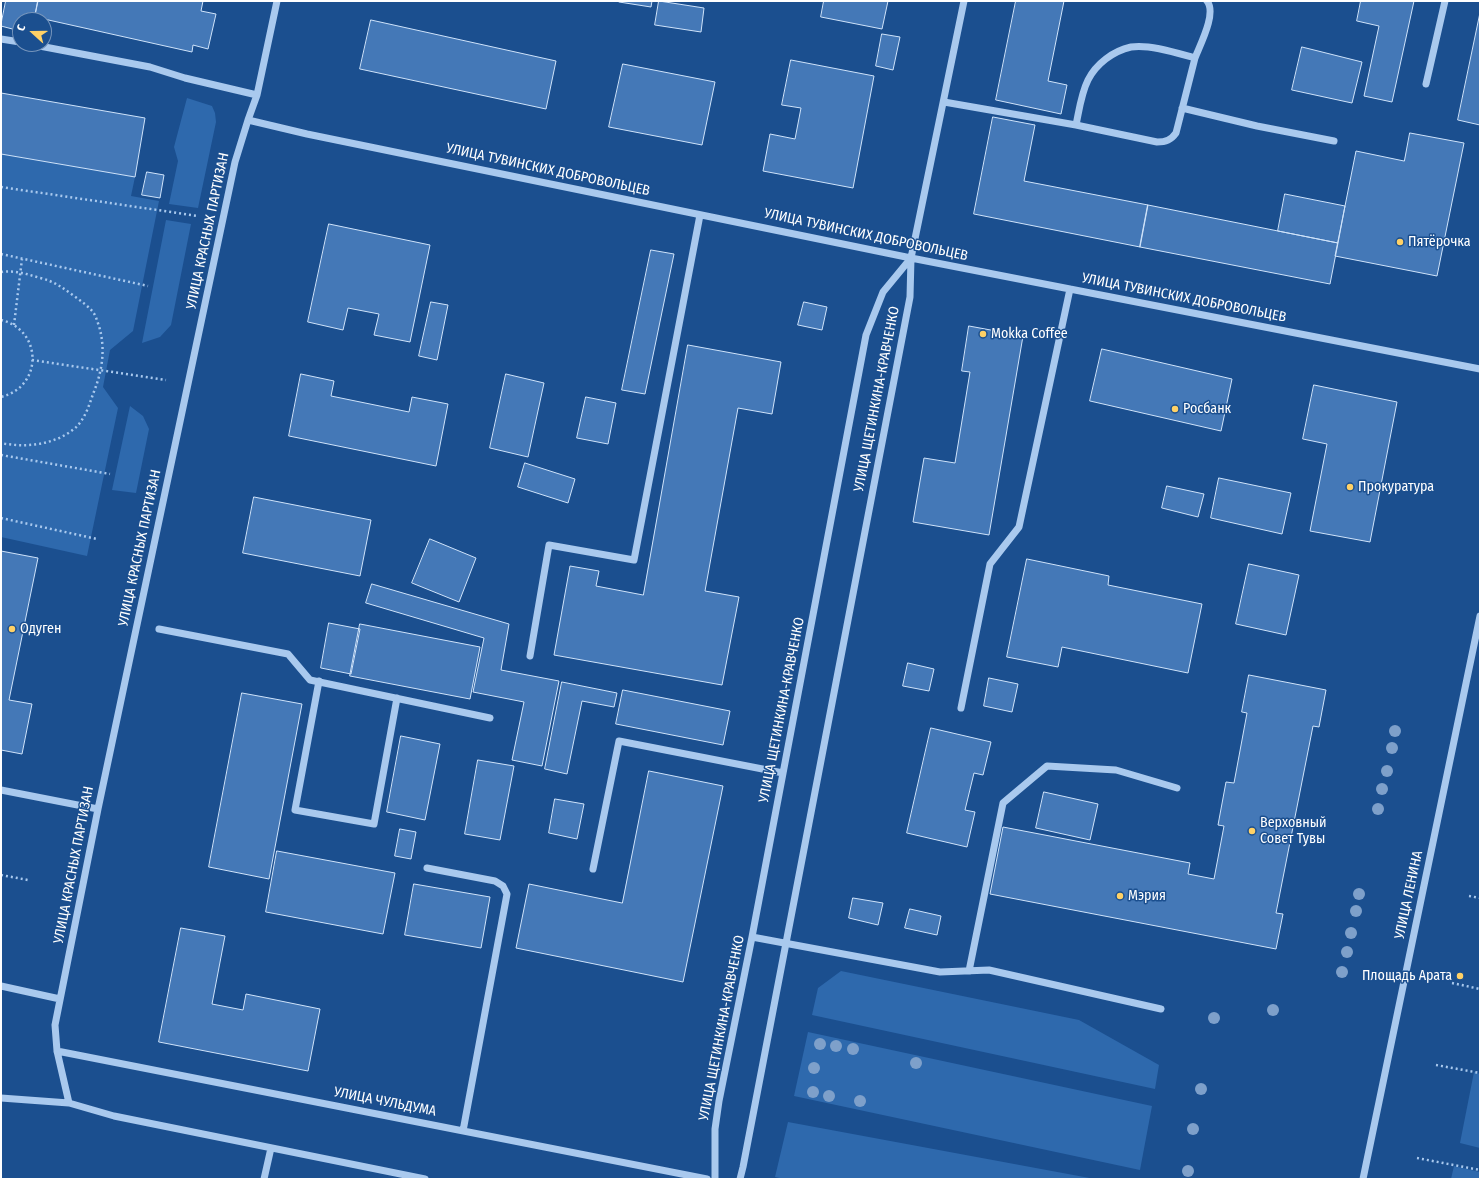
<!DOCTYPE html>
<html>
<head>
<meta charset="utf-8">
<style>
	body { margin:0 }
	#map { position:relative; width:1481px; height:1180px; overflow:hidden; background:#1b4f8f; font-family:"Fira Sans Condensed",sans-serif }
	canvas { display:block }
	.frame { position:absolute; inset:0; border:2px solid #fff; pointer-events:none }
	.north { position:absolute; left:12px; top:12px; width:40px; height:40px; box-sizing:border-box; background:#1b4f8f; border:1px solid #7695bc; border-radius:50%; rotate:291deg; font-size:11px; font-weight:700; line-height:16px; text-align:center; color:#fff }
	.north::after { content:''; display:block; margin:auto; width:14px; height:18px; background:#ffd166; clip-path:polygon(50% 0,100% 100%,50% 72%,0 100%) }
</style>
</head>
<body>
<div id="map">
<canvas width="1481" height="1180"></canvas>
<div class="frame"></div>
<div class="north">С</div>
</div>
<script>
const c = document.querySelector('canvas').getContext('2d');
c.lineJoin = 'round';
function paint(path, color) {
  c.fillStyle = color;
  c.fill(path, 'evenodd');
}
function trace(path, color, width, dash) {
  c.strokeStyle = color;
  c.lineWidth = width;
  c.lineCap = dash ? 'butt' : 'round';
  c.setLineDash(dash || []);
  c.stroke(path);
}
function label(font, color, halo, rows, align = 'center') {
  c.font = font + ' "Fira Sans Condensed",sans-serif';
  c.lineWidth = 3;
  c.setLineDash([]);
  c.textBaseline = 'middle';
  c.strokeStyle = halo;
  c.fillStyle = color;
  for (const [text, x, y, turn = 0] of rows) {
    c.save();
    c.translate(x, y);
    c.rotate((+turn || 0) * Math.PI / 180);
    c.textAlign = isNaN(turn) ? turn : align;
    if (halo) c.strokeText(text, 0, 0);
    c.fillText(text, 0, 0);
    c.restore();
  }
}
paint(new Path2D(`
	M187 98 212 106 215 113 216 122 198 208 169 204 178 161 174 147Z
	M1 154 135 177 131 196 159 201 133 331 110 350 103 387 118 408 87 556 1 537Z
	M166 220 191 224 171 325 160 337 142 343Z
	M130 406 143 416 149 429 136 493 112 490Z
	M841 971 1079 1020 1159 1065 1155 1089 812 1015 818 988Z
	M808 1032 1152 1106 1140 1170 794 1096Z
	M1474 1072 1480 1074V1148L1460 1143Z
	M788 1122 1095 1179H784L775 1177Z
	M1454 1166 1480 1172V1179H1451Z`), '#2e69ad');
const building = new Path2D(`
	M6 1H38L34 20H20V31L1 26Z
	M38 1H203L201 11 216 14 208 49 193 45 192 52 35 17Z
	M619 1H652L651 7 619 2Z
	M659 1 704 8 701 32 655 25Z
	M824 1H888L882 29 821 17Z
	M1016 1H1064L1048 81 1067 85 1061 114 996 100Z
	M1361 1H1414L1392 102 1364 96 1379 26 1357 21Z
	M1480 13V125L1458 120Z
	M371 20 556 61 546 109 360 69Z
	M882 34 900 37 893 70 876 66Z
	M1302 47 1362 62 1352 103 1292 90Z
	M791 60 874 76 853 188 763 171 770 134 795 139 801 108 782 105Z
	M623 64 715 82 702 145 609 127Z
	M1 93 145 118 135 177 1 154Z
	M993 117 1035 125 1024 181 1148 205 1140 247 974 214Z
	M1410 133 1464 143 1437 276 1335 256 1356 151 1404 161Z
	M147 172 164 175 160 198 142 195Z
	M1285 194 1345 206 1338 243 1278 231Z
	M1148 205 1338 243 1330 284 1140 247Z
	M329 224 430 245 410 342 374 335 379 314 348 308 343 330 308 322Z
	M651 250 674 254 645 394 622 390Z
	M431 302 448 305 437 360 419 356Z
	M804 302 827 307 822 330 798 325Z
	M969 326 1023 336 989 535 913 522 924 458 955 463 970 372 962 371Z
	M688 345 781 362 772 414 738 408 705 591 739 597 722 685 554 655 570 566 599 571 596 586 643 595Z
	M1102 349 1232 379 1221 431 1090 401Z
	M301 374 334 381 331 396 409 412 412 397 448 404 436 466 289 436Z
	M506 374 544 383 528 457 490 448Z
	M1314 385 1397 402 1370 542 1310 531 1327 444 1303 439Z
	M586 397 616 403 608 444 577 438Z
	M525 463 575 479 568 503 518 487Z
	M1219 478 1291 493 1282 534 1211 518Z
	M1167 486 1204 494 1198 517 1162 508Z
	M254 497 371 520 360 576 243 553Z
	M430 539 476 558 459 602 412 583Z
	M1 551 38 558 9 700 32 704 22 754 1 750Z
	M1027 559 1109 576 1108 585 1202 604 1188 673 1062 647 1058 667 1007 657Z
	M1249 564 1299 575 1286 635 1236 624Z
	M372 584 509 624 501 670 559 681 542 766 512 760 524 702 473 692 484 638 366 603Z
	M329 623 360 629 351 674 321 668Z
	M360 624 480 647 470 699 350 676Z
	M908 663 934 669 929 691 903 686Z
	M1249 675 1326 690 1319 727 1313 726 1276 913 1283 914 1276 949 990 894 1003 827 1190 863 1188 874 1214 879 1224 826 1218 825 1226 782 1234 783 1247 713 1242 712Z
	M989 678 1018 684 1012 712 984 706Z
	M562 682 617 693 614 707 582 701 567 774 545 769Z
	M623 690 730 711 723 745 616 724Z
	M242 693 302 704 269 879 209 867Z
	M931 728 991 742 983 775 974 773 965 810 975 812 967 847 907 833Z
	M401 736 440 744 425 820 387 812Z
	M478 760 514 766 500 840 465 834Z
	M649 771 723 786 683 982 516 948 529 884 622 903Z
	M1044 792 1098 804 1090 840 1036 828Z
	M555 799 584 804 577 839 549 833Z
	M400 829 416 832 411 859 395 856Z
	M277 851 395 873 383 934 266 912Z
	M414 884 490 897 481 948 405 935Z
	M853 898 883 903 878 925 849 918Z
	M910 909 941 916 937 935 905 928Z
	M181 928 225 936 212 1004 243 1010 246 994 320 1009 308 1071 159 1042Z`);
paint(building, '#4478b7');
trace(building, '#cfe3fa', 1);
trace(new Path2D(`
	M1 187 198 216
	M1 254 148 286
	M1 272C15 270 27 274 40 278 54 281 63 288 74 296 81 301 88 306 93 312 96 316 97 321 99 326 106 350 102 372 93 394 89 406 84 421 74 429 54 445 25 448 1 443
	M1 320C43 330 43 387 1 397
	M14 325 22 259
	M32 360 166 380
	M1 455 110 474
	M1 518 97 539
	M1 875 28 880
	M1469 896 1480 898
	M1452 983 1480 989
	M1436 1065 1480 1073
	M1417 1158 1480 1170`), '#a9c9ee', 2.5, [2, 3]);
trace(new Path2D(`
	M1 39 20 42
	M29 44 150 67 185 78 257 95
	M1195 58C1200 45 1217 13 1207 1
	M1426 84 1445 1
	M944 102 1076 125 1157 142C1166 142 1171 140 1176 133L1195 58C1177 53 1149 44 1131 47 1113 51 1096 64 1088 80 1081 94 1079 111 1076 125
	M1182 108 1257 126 1334 141
	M248 120 307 134 911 258 1480 369
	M159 629 288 654 310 680 490 718
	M530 656 549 545 634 560 700 215
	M319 681 295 810 374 824 397 698
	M961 708 990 564 1019 527 1070 289
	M1 790 98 809
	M427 868 495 881 503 886 507 894 463 1131
	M593 869 619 741 783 773
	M752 937 940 972 989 970 1161 1009
	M969 971 1003 803 1047 766 1116 770 1177 788
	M1 986 60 999
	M57 1051 707 1179
	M1 1098 69 1103 114 1116 425 1179
	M69 1103 57 1051 55 1025 98 809 235 162 248 120 257 95 277 1
	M264 1179 271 1148
	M715 1179V1129L719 1101 752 937 866 335 883 292 911 258
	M740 1179 743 1167 910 297 911 258 964 1
	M1363 1179 1480 616`), '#a9c9ee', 7);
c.fillStyle = '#7ea0ca';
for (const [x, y] of [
	[1395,731],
	[1392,748],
	[1387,771],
	[1382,789],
	[1378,809],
	[1359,894],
	[1356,911],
	[1351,933],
	[1347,952],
	[1342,972],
	[1273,1010],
	[1214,1018],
	[820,1044],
	[836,1046],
	[853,1049],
	[916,1063],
	[814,1068],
	[1201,1089],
	[813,1092],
	[829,1096],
	[860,1101],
	[1193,1129],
	[1188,1171]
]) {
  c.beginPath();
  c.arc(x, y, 6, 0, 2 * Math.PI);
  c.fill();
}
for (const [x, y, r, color] of [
	[1400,242,4,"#ffd166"],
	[983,334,4,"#ffd166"],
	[1175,409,4,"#ffd166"],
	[1350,487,4,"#ffd166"],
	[12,629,4,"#ffd166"],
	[1252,831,4,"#ffd166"],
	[1120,896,4,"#ffd166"],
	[1460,976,4,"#ffd166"]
]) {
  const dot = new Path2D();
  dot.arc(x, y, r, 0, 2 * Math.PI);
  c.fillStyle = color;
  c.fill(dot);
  trace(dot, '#1b4f8f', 1.5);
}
label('14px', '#fff', '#1b4f8f', [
	["УЛИЦА ТУВИНСКИХ ДОБРОВОЛЬЦЕВ",548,170,12],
	["УЛИЦА КРАСНЫХ ПАРТИЗАН",208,231,-78],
	["УЛИЦА ТУВИНСКИХ ДОБРОВОЛЬЦЕВ",866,235,12],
	["УЛИЦА ТУВИНСКИХ ДОБРОВОЛЬЦЕВ",1184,298,11],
	["УЛИЦА ЩЕТИНКИНА-КРАВЧЕНКО",877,399,-79],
	["УЛИЦА КРАСНЫХ ПАРТИЗАН",140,548,-78],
	["УЛИЦА ЩЕТИНКИНА-КРАВЧЕНКО",782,710,-79],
	["УЛИЦА КРАСНЫХ ПАРТИЗАН",74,865,-79],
	["УЛИЦА ЛЕНИНА",1409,895,-78],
	["УЛИЦА ЩЕТИНКИНА-КРАВЧЕНКО",722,1028,-79],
	["УЛИЦА ЧУЛЬДУМА",385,1102,11]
]);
label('14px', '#fff', '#1b4f8f', [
	["Пятёрочка",1408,242],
	["Mokka Coffee",991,334],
	["Росбанк",1183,409],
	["Прокуратура",1358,487],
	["Одуген",20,629],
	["Верховный",1260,823],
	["Совет Тувы",1260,839],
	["Мэрия",1128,896],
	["Площадь Арата",1452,976,"right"]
], 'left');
</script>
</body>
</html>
